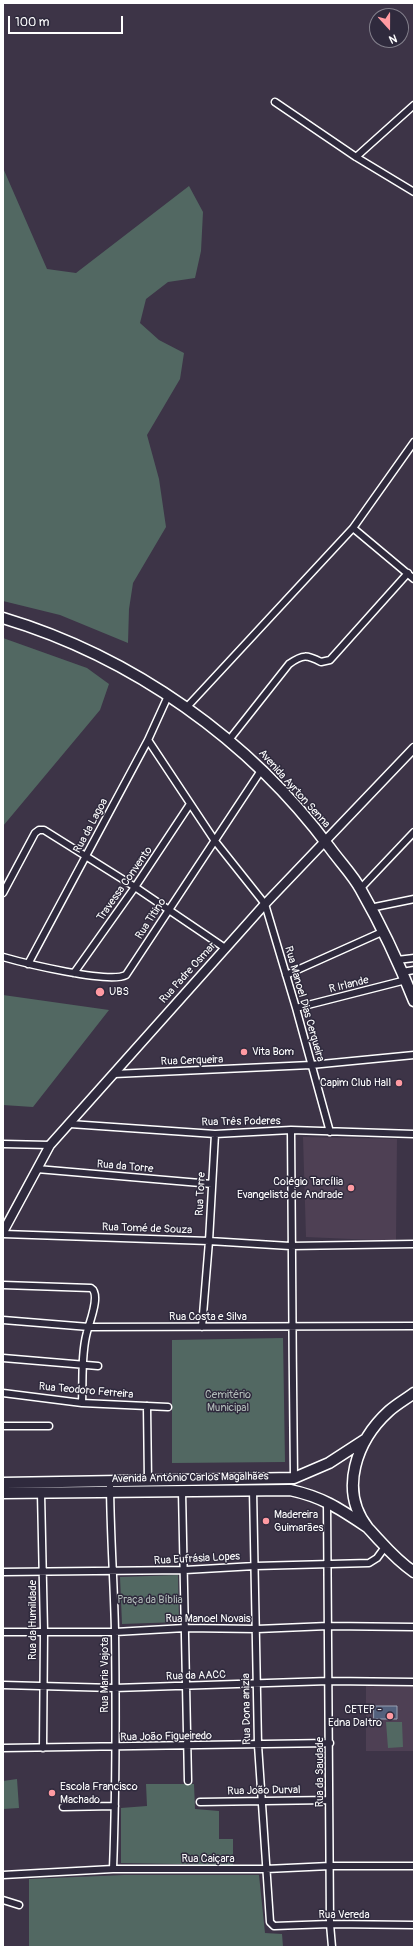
<!DOCTYPE html>
<html>
<head>
<meta charset="utf-8">
<style>
	body { margin:0 }
	#map { position:relative; width:417px; height:1950px; overflow:hidden; background:#3d3447; font-family:Pangolin,sans-serif }
	canvas { display:block }
	.frame { position:absolute; inset:0; border:4px solid #fff; pointer-events:none }
	.north { position:absolute; left:369px; top:8px; width:40px; height:40px; box-sizing:border-box; background:#2f2a3d; border:1px solid #827f8b; border-radius:50%; rotate:159deg; font-size:11px; font-weight:700; line-height:16px; text-align:center; color:#fff }
	.north::after { content:''; display:block; margin:auto; width:14px; height:18px; background:#ff9aa2; clip-path:polygon(50% 0,100% 100%,50% 72%,0 100%) }
	.scale { position:absolute; left:8px; top:16px; width:115px; height:18px; box-sizing:border-box; border:2px solid #fff; border-top:0; padding-left:5px; font-size:12px; line-height:14px; white-space:nowrap; color:#fff; -webkit-text-stroke:3px #2f2a3d; paint-order:stroke }
</style>
</head>
<body>
<div id="map">
<canvas width="417" height="1950"></canvas>
<div class="frame"></div>
<div class="north">N</div>
<div class="scale">100 m</div>
</div>
<script>
const c = document.querySelector('canvas').getContext('2d');
c.lineJoin = 'round';
function paint(path, color) {
  c.fillStyle = color;
  c.fill(path, 'evenodd');
}
function trace(path, color, width, dash) {
  c.strokeStyle = color;
  c.lineWidth = width;
  c.lineCap = dash ? 'butt' : 'round';
  c.setLineDash(dash || []);
  c.stroke(path);
}
function label(font, color, halo, rows, align = 'center') {
  c.font = font + ' Pangolin,sans-serif';
  c.lineWidth = 3;
  c.setLineDash([]);
  c.textBaseline = 'middle';
  c.strokeStyle = halo;
  c.fillStyle = color;
  for (const [text, x, y, turn = 0] of rows) {
    c.save();
    c.translate(x, y);
    c.rotate((+turn || 0) * Math.PI / 180);
    c.textAlign = isNaN(turn) ? turn : align;
    if (halo) c.strokeText(text, 0, 0);
    c.fillText(text, 0, 0);
    c.restore();
  }
}
paint(new Path2D(`
	M303 1137 397 1139 396 1241 306 1237Z
	M366 1682H414V1751H366Z`), '#4e4054');
paint(new Path2D(`
	M3 168 47 269 76 273 189 186 203 212 201 251 195 278 168 282 146 299 140 323 159 340 184 353 180 379 147 435 159 479 166 527 133 583 129 609 128 643 60 615 3 601Z
	M3 638 87 668 109 684 100 710 3 826Z
	M3 995 109 1010 33 1107 3 1105Z
	M283 1338 285 1462 172 1463V1340Z
	M178 1575 179 1622 122 1624 120 1577Z
	M386 1722H402L403 1747 388 1748Z
	M17 1779 19 1808 3 1809V1781Z
	M146 1784H194L195 1809 219 1811V1839H233V1865L121 1863V1808L147 1806Z
	M124 1875H259L265 1933 282 1934 283 1947H29V1879Z`), '#526862');
const water = new Path2D(`
	M374 1706H397V1719H374Z`);
paint(water, '#53617d');
trace(water, '#98a0b1', 1);
const minor = new Path2D(`
	M275 102 356 157 414 192
	M356 157 414 105
	M353 528 414 579
	M186 708 353 528 414 442
	M148 740 215 841 265 904 296 1008 330 1132
	M229 740 289 664C303 654 307 655 321 662L330 660 408 573
	M360 889 414 832
	M3 893 35 833 39 830H44L135 887 225 948
	M370 908 414 899
	M3 957C24 963 109 984 126 975L262 769
	M397 960 414 958
	M28 964 148 740 168 696
	M402 972 414 970
	M74 973 135 887 190 804
	M286 975 382 932
	M296 1008 406 980
	M114 1074 311 1065 414 1055
	M70 1124 215 1134 291 1130 414 1134
	M291 1130C291 1246 293 1362 294 1478
	M3 1144 50 1145
	M37 1169 212 1184
	M3 1234 209 1241 290 1246 414 1244
	M3 1285 91 1288C101 1294 90 1321 87 1332 81 1354 83 1380 82 1403
	M3 1320 89 1327 414 1326
	M202 1327 209 1241 215 1134
	M3 1358 98 1366
	M3 1393 82 1403 168 1407
	M147 1406 148 1481
	M3 1426H49
	M110 1480C110 1531 114 1581 115 1632 116 1711 116 1790 113 1869
	M253 1490 258 1745 270 1922 274 1926 330 1924 414 1925
	M182 1491 188 1781
	M41 1493 44 1631 43 1748
	M327 1501 330 1924 332 1947
	M3 1572 185 1570 255 1566 369 1563 377 1558 385 1547
	M3 1632H115L185 1628 257 1629 328 1626 414 1627
	M3 1685 114 1688 329 1681 414 1682
	M3 1748 330 1743
	M200 1802 329 1800
	M63 1807 115 1806
	M3 1875 113 1869H266L330 1866H414
	M3 1900 19 1905`);
const tertiary = new Path2D(`
	M3 1232 50 1145 265 904 414 748`);
const primary = new Path2D(`
	M3 618C133 657 250 740 330 848 340 862 353 875 361 890 381 925 399 963 414 1001
	M414 1393C406 1399 397 1404 389 1411 357 1440 338 1490 368 1528 372 1532 376 1537 380 1541 390 1552 402 1564 414 1572
	M3 1483 294 1478 329 1463 366 1439
	M3 1493 290 1490C323 1497 340 1509 367 1527`);
trace(minor, '#fff', 9);
trace(tertiary, '#fff', 11);
trace(primary, '#fff', 13);
trace(minor, '#2f2a3d', 6);
trace(tertiary, '#2f2a3d', 8);
trace(primary, '#2f2a3d', 10);
for (const [x, y, r, color] of [
	[100,992,5,"#ff9aa2"],
	[244,1052,4,"#ff9aa2"],
	[399,1083,4,"#ff9aa2"],
	[351,1188,4,"#ff9aa2"],
	[266,1521,4,"#ff9aa2"],
	[390,1716,4,"#ff9aa2"],
	[52,1793,4,"#ff9aa2"]
]) {
  const dot = new Path2D();
  dot.arc(x, y, r, 0, 2 * Math.PI);
  c.fillStyle = color;
  c.fill(dot);
  trace(dot, '#2f2a3d', 1.5);
}
label('11px', '#fff', '#2f2a3d', [
	["Avenida Ayrton Senna",294,789,48],
	["Rua da Lagoa",91,826,-62],
	["Travessa Convento",125,884,-55],
	["Rua Titino",151,919,-57],
	["Rua Padre Osmar",188,973,-48],
	["R Irlande",349,985,-14],
	["Rua Manoel Dias Cerqueira",304,1004,74],
	["Rua Cerqueira",192,1061,-2],
	["Rua Três Poderes",241,1122,-1],
	["Rua da Torre",125,1167,5],
	["Rua Torre",201,1194,-87],
	["Rua Tomé de Souza",147,1229,2],
	["Rua Costa e Silva",208,1317],
	["Rua Teodoro Ferreira",86,1391,5],
	["Avenida Antônio Carlos Magalhães",190,1478,-1],
	["Rua Eufrásia Lopes",197,1559,-3],
	["Rua Manoel Novais",208,1619],
	["Rua da Humildade",33,1620,-90],
	["Rua Maria Vajota",105,1675,-90],
	["Rua da AACC",196,1676,-2],
	["Rua Dona anizia",247,1709,-91],
	["Rua João Figueiredo",166,1737,-1],
	["Rua da Saudade",320,1772,-90],
	["Rua João Durval",264,1791,-1],
	["Rua Caiçara",208,1859],
	["Rua Vereda",344,1915]
]);
label('11px', '#fff', '#2f2a3d', [
	["UBS",109,992],
	["Vita Bom",252,1052],
	["Capim Club Hall",391,1083,"right"],
	["Colégio Tarcília",343,1182,"right"],
	["Evangelista de Andrade",343,1195,"right"],
	["Madereira",274,1515],
	["Guimarães",274,1528],
	["CETEP -",382,1710,"right"],
	["Edna DaItro",382,1723,"right"],
	["Escola Francisco",60,1787],
	["Machado",60,1800]
], 'left');
label('11px', '#b1bbb8', '#2f2a3d', [
	["Cemitério",228,1395],
	["Municipal",228,1408],
	["Praça da Bíblia",150,1600]
]);
</script>
</body>
</html>
